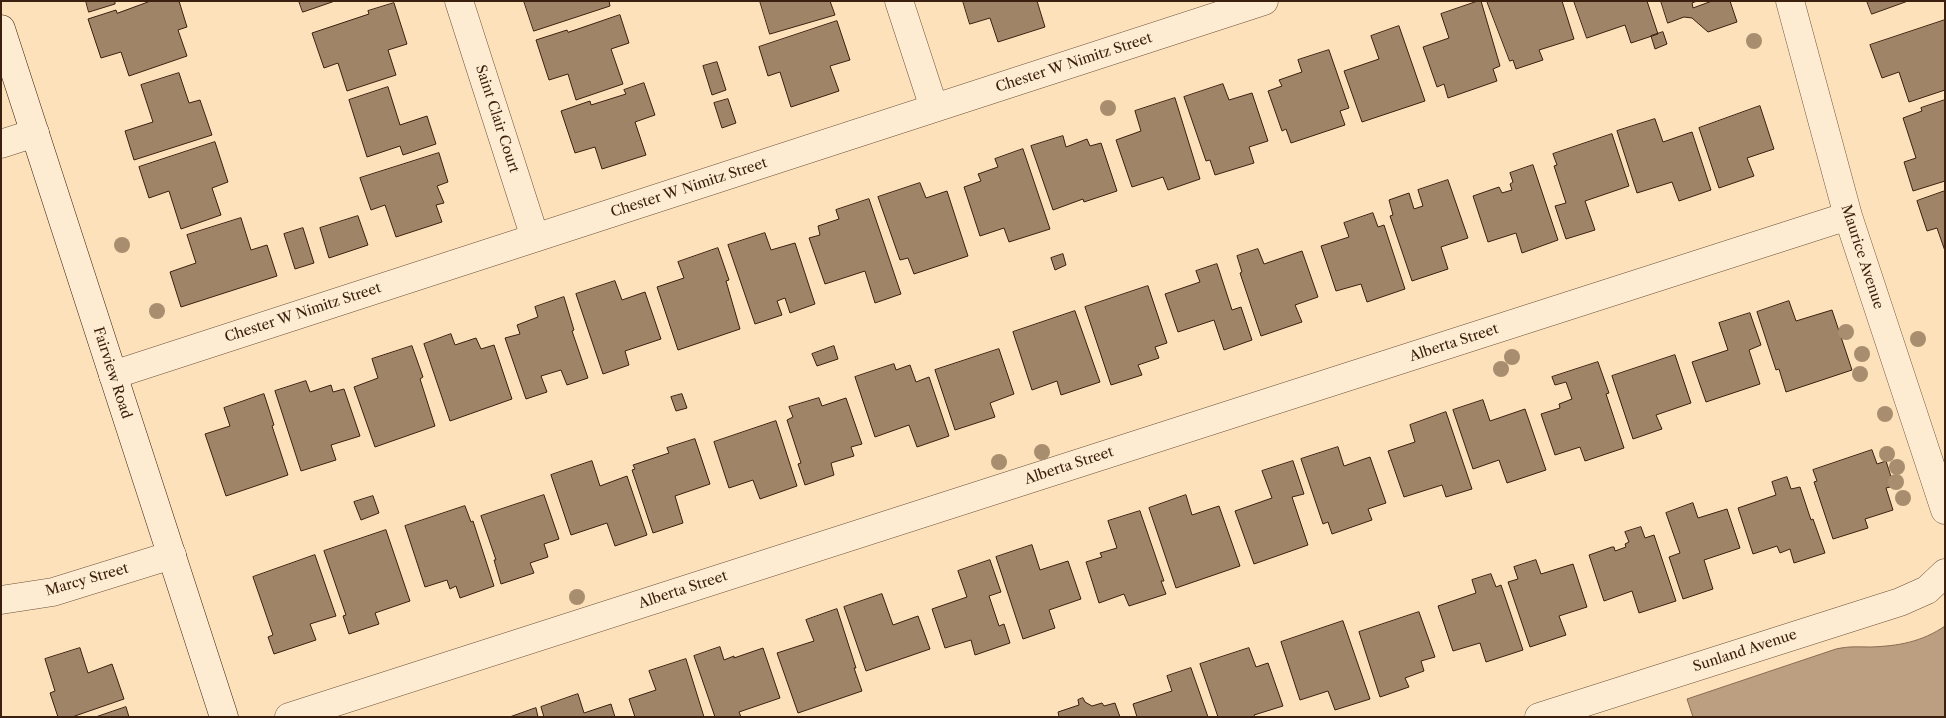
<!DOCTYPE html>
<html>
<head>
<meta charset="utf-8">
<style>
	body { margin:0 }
	#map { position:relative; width:1946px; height:718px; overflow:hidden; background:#fce1ba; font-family:"Libre Caslon Text",serif }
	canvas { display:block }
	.frame { position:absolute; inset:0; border:2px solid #3c200f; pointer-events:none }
</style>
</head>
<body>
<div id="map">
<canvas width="1946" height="718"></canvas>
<div class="frame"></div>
</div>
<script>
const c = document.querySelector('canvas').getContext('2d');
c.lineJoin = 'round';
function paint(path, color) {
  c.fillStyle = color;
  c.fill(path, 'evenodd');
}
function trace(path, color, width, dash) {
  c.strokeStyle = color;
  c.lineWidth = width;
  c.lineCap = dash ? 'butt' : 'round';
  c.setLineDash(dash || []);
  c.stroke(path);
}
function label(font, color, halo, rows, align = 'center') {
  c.font = font + ' "Libre Caslon Text",serif';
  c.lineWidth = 5;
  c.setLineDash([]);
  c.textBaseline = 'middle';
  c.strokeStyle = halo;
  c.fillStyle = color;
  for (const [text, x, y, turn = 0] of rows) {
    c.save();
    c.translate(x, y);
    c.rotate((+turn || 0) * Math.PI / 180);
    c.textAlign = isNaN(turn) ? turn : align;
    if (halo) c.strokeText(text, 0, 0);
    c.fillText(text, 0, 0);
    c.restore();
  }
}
const water = new Path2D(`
	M1945 626V717H1693L1687 699 1836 649C1850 646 1857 647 1871 647 1898 646 1922 642 1945 626Z`);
paint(water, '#bb9f80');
trace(water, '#886c53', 1);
const building = new Path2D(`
	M86 1H115V4L89 12Z
	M151 1H179L187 27 178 30 187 56 129 76 121 52 101 58 88 19 116 10 117 13Z
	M299 1H335L303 12Z
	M524 1H609L610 6 534 31Z
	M760 1H830L835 15 770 34Z
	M963 1H1037L1045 27 998 42 990 18 970 24Z
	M1478 1H1481L1500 66 1493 69 1497 81 1448 98 1444 84 1437 87 1423 47 1449 38 1441 14Z
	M1487 1H1562L1574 39 1539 50 1543 60 1516 69 1513 60 1510 61Z
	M1574 1H1647L1658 34 1631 43 1625 25 1587 38Z
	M1661 1H1697L1692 3 1693 8 1712 1H1730L1737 22 1708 32 1692 18 1684 17 1668 23Z
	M1867 1H1908L1872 14Z
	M394 3 407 44 388 50 396 75 347 91 338 63 324 68 312 33 369 14 368 11Z
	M620 15 629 43 611 49 623 84 576 100 568 74 549 80 536 40 567 30 568 32Z
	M1945 20V90L1909 102 1899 72 1882 78 1870 45Z
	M837 21 850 60 830 66 839 91 791 107 780 72 768 76 759 47Z
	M1399 26 1425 101 1362 122 1344 71 1379 59 1371 36Z
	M1663 32 1667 44 1655 49 1651 36Z
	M1329 50 1349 108 1340 111 1345 125 1291 143 1286 129 1282 131 1268 91 1282 86 1279 80 1302 72 1298 60Z
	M717 62 726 90 712 95 703 66Z
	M179 73 189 103 200 100 212 135 134 160 125 131 153 122 141 85Z
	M644 83 655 115 635 122 646 155 602 169 595 147 575 153 561 111 590 101 591 105 626 94 624 90Z
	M1223 84 1229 100 1252 93 1268 141 1249 147 1254 163 1215 175 1210 160 1206 161 1184 97Z
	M388 87 400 125 427 116 436 144 403 155 400 146 367 157 349 100Z
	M1175 98 1200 179 1168 190 1163 177 1132 187 1116 140 1141 131 1135 111Z
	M728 99 736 123 722 128 714 103Z
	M1945 100V181L1913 191 1904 162 1916 158 1903 118 1922 111 1921 108Z
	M1760 106 1774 149 1747 158 1754 176 1719 188 1699 128Z
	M1655 119 1663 142 1692 132 1711 190 1679 201 1672 182 1637 193 1617 131Z
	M1612 134 1629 186 1585 201 1595 230 1566 239 1555 206 1566 203 1554 166 1557 165 1553 154Z
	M1063 136 1066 147 1087 139 1090 146 1101 143 1117 191 1084 202 1083 199 1053 210 1031 146Z
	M215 142 228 182 212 188 221 215 181 229 169 191 149 198 139 167Z
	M1023 149 1050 229 1009 242 1004 228 980 236 964 187 981 181 978 174 998 167 995 159Z
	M439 153 448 182 437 186 444 203 436 205 442 222 396 237 385 205 371 210 360 178Z
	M1533 165 1558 240 1522 253 1516 233 1488 242 1473 196 1499 187 1502 193 1512 190 1510 184 1513 182 1510 173Z
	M1448 180 1468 238 1441 247 1448 269 1412 281 1390 216 1393 215 1389 200 1409 193 1414 209 1423 206 1418 190Z
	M920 183 926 198 947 191 968 256 914 274 908 258 900 260 878 197Z
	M1945 191V251L1937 228 1927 231 1917 201Z
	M869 199 901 294 875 303 865 271 825 284 809 238 820 235 818 226 839 219 836 210Z
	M1373 213 1378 227 1384 225 1405 289 1367 302 1361 284 1336 291 1321 246 1349 237 1344 223Z
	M358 216 368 245 329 258 320 228Z
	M241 218 251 250 267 245 277 276 181 307 170 272 196 263 187 235Z
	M303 228 314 263 295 269 284 234Z
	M765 233 771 250 795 243 815 304 790 313 785 298 777 301 782 315 755 324 728 245Z
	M718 248 729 280 726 281 740 329 678 350 657 287 684 278 678 262Z
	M1258 249 1264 264 1302 251 1318 297 1295 305 1302 322 1261 336 1240 273 1242 272 1237 256Z
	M1063 254 1066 265 1055 270 1051 258Z
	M1217 264 1232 310 1241 307 1252 340 1224 350 1214 320 1178 332 1165 294 1200 282 1196 271Z
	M615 281 622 300 645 292 661 339 625 351 629 365 603 374 576 294Z
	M1148 286 1167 343 1155 347 1159 358 1138 365 1142 375 1111 385 1085 307Z
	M564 297 574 330 572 331 588 378 567 385 561 370 541 376 547 392 526 399 505 338 520 334 517 325 538 317 535 307Z
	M1789 301 1796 321 1832 310 1852 370 1786 392 1779 369 1776 370 1757 312Z
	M1075 311 1100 382 1061 395 1057 381 1032 390 1013 332Z
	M1750 313 1761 345 1749 350 1760 384 1706 402 1692 362 1728 350 1719 323Z
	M451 334 455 345 476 338 481 349 494 345 512 399 450 421 424 344Z
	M412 346 423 377 420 379 435 426 375 447 354 387 378 378 372 359Z
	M834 346 838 359 817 366 812 354Z
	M999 349 1014 394 990 403 995 417 955 430 935 370Z
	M1675 355 1691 403 1656 415 1662 429 1633 439 1612 376Z
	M1598 362 1609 393 1606 394 1624 448 1585 461 1580 447 1555 455 1541 414 1560 408 1559 404 1572 399 1566 382 1555 385 1552 377Z
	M894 364 896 370 910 365 916 382 929 377 949 436 917 447 909 425 875 437 855 377Z
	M306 381 310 392 331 385 333 392 344 389 360 436 331 445 336 460 301 471 275 391Z
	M264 394 274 425 272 426 288 475 226 496 205 434 230 426 224 408Z
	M682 394 687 408 676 411 671 397Z
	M819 398 822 406 846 398 862 444 851 447 854 456 831 463 834 475 805 485 798 464 801 463 787 420 793 417 789 407Z
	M1483 400 1490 421 1525 409 1546 470 1507 483 1499 460 1473 469 1453 410Z
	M1446 412 1472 489 1446 497 1442 485 1404 497 1388 451 1415 442 1410 425Z
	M776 421 797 486 760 499 753 480 729 488 714 442Z
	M695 439 710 484 675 496 683 523 653 533 632 470 635 469 633 465 669 453 667 448Z
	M1338 447 1344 466 1370 457 1386 503 1368 509 1372 520 1332 534 1328 522 1323 524 1301 459Z
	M1872 450 1877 464 1886 461 1894 486 1886 488 1893 510 1865 519 1868 528 1833 539 1814 482 1817 481 1813 470Z
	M592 461 600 486 627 476 647 535 615 546 607 523 571 535 551 475Z
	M1293 461 1304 494 1292 497 1308 545 1254 564 1235 511 1272 498 1262 471Z
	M1787 477 1791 489 1800 487 1811 520 1813 519 1825 553 1794 563 1790 549 1780 553 1777 546 1753 554 1738 508 1776 495 1772 482Z
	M544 495 559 539 544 544 548 557 530 563 534 573 501 584 494 560H496L481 516Z
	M1186 495 1192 515 1219 506 1240 566 1176 588 1149 508Z
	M373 496 379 513 361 520 354 502Z
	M1693 503 1698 518 1727 509 1740 548 1704 560 1713 589 1683 599 1669 557 1680 553 1666 513Z
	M465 506 471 522 473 521 494 586 460 598 456 586 450 589 447 580 425 587 405 526Z
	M1140 511 1164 581H1161L1166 594 1129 606 1124 594 1099 603 1086 562 1102 557 1100 553 1117 548 1108 521Z
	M1641 527 1645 538 1654 535 1676 601 1639 613 1632 591 1604 601 1589 555 1612 547H1614L1615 551 1626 547 1625 544 1629 542 1625 532Z
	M386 530 410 601 375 613 379 624 349 634 343 616 346 615 324 551Z
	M1032 545 1040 570 1068 561 1081 599 1049 610 1055 628 1023 639 996 557Z
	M315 555 336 616 310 624 316 640 274 654 268 637 273 635 253 577Z
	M990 560 1001 592 989 596 999 626 1004 624 1010 643 975 655 971 640 945 648 932 609 967 597 958 571Z
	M1536 560 1541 574 1573 564 1587 607 1559 616 1566 635 1530 647 1508 582 1518 579 1514 567Z
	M1491 574 1496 587 1501 585 1523 650 1486 662 1480 643 1453 651 1438 606 1476 593 1472 580Z
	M882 594 893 625 918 616 930 649 866 671 844 607Z
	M837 609 856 668H854L862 691 798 713 777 653 814 641 806 620Z
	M1419 612 1435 657 1421 661 1424 671 1405 678 1409 687 1380 697 1359 632Z
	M1343 621 1370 699 1335 710 1328 691 1300 700 1281 642Z
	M720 647 724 660 734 656V658L763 648 780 698 739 712 741 717H715L694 656Z
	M80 648 88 673 112 664 124 699 72 717H58L50 693 55 691 45 659Z
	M1249 648 1256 667 1268 663 1283 706 1254 715 1255 717H1218L1200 664Z
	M686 659 704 717H635L629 699 656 690 649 671Z
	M1191 668 1208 717H1137L1133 704 1172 691 1167 676Z
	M578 694 584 713 611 704 615 717H544L541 707Z
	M1083 698 1085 702 1092 706 1102 703 1104 706 1115 703 1120 717H1059L1058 712 1079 705 1078 700Z
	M126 707 129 717H96Z
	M536 708 538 717H510Z`);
paint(building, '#a08468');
trace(building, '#3c200f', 1);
const street = new Path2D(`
	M459 1 535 238
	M899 1 934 108
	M1790 1 1848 216 1945 510
	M1 144 35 133
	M113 375 1264 1
	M1 600 53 592 172 555
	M289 717 1848 216
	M1539 717 1900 602 1927 590 1945 573`);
const secondary = new Path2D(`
	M1 29 224 717`);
trace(street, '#6c503a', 29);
trace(secondary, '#3c200f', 29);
trace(street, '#fdecd2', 28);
trace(secondary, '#fdecd2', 28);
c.fillStyle = '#a88d6f';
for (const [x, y] of [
	[1754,41],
	[1108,108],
	[122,245],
	[157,311],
	[1846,332],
	[1918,339],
	[1862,354],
	[1512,357],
	[1501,369],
	[1860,374],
	[1885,414],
	[1042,452],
	[1887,454],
	[999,462],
	[1897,467],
	[1896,482],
	[1903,498],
	[577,597]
]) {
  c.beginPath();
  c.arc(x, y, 8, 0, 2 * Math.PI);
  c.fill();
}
label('14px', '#3c200f', '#fdecd2', [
	["Chester W Nimitz Street",1074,63,-18],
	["Saint Clair Court",497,119,72],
	["Chester W Nimitz Street",689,188,-18],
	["Maurice Avenue",1862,257,72],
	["Chester W Nimitz Street",303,313,-18],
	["Alberta Street",1454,343,-18],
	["Fairview Road",112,373,72],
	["Alberta Street",1069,466,-18],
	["Marcy Street",87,580,-16],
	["Alberta Street",683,590,-18],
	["Sunland Avenue",1745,651,-18]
]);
</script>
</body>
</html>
